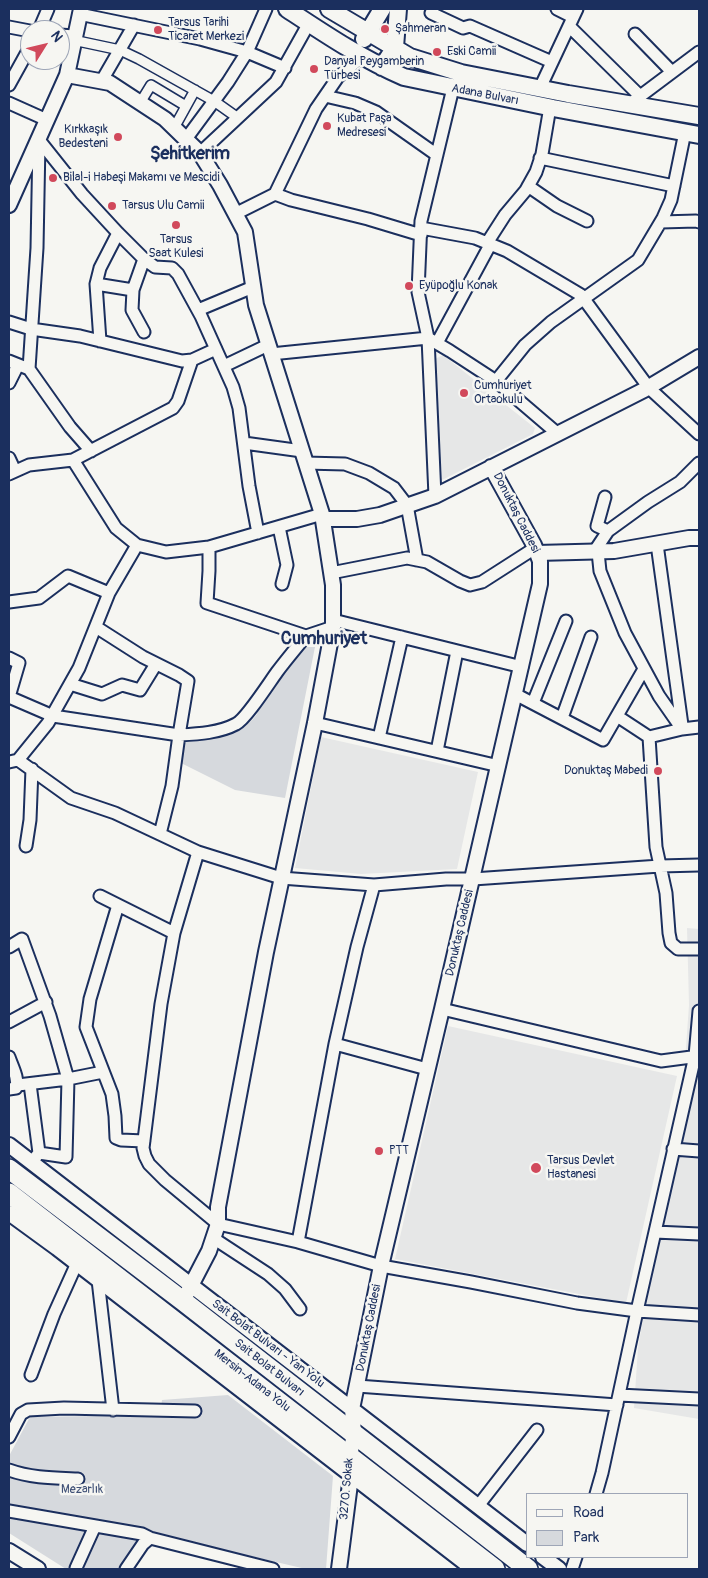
<!DOCTYPE html>
<html>
<head>
<meta charset="utf-8">
<style>
	body { margin:0 }
	#map { position:relative; width:708px; height:1578px; overflow:hidden; background:#f6f6f2; font-family:Pangolin,sans-serif }
	canvas { display:block }
	.frame { position:absolute; inset:0; border:10px solid #1b2f5e; pointer-events:none }
	.legend { position:absolute; left:526px; top:1493px; width:162px; height:65px; box-sizing:border-box; background:#f6f6f2; border:1px solid #9ea6b7; margin:0; padding:6px 9px; list-style:none; font-size:15px; color:#1b2f5e }
	.legend li { display:flex; align-items:center; gap:10px; height:25px }
	.legend b { width:25px; border:1px solid #9ea6b7 }
	.north { position:absolute; left:20px; top:20px; width:50px; height:50px; box-sizing:border-box; background:#f6f6f2; border:1px solid #9ea6b7; border-radius:50%; rotate:54deg; font-size:14px; font-weight:700; line-height:20px; text-align:center; color:#1b2f5e }
	.north::after { content:''; display:block; margin:auto; width:18px; height:22px; background:#d1495b; clip-path:polygon(50% 0,100% 100%,50% 72%,0 100%) }
</style>
</head>
<body>
<div id="map">
<canvas width="708" height="1578"></canvas>
<div class="frame"></div>
<ul class="legend">
<li><b style="height:6px;background:#f6f6f2"></b>Road</li>
<li><b style="height:14px;background:#d6d9dd"></b>Park</li>
</ul>
<div class="north">N</div>
</div>
<script>
const c = document.querySelector('canvas').getContext('2d');
c.lineJoin = 'round';
function paint(path, color) {
  c.fillStyle = color;
  c.fill(path, 'evenodd');
}
function trace(path, color, width, dash) {
  c.strokeStyle = color;
  c.lineWidth = width;
  c.lineCap = dash ? 'butt' : 'round';
  c.setLineDash(dash || []);
  c.stroke(path);
}
function label(font, color, halo, rows, align = 'center') {
  c.font = font + ' Pangolin,sans-serif';
  c.lineWidth = 5;
  c.setLineDash([]);
  c.textBaseline = 'middle';
  c.strokeStyle = halo;
  c.fillStyle = color;
  for (const [text, x, y, turn = 0] of rows) {
    c.save();
    c.translate(x, y);
    c.rotate((+turn || 0) * Math.PI / 180);
    c.textAlign = isNaN(turn) ? turn : align;
    if (halo) c.strokeText(text, 0, 0);
    c.fillText(text, 0, 0);
    c.restore();
  }
}
paint(new Path2D(`
	M443 355 535 428 533 434 442 480 435 359Z
	M321 737 478 772 457 869 361 874 295 868Z
	M687 928 699 929V1419L634 1408 638 1348 684 1075 689 1005Z
	M448 1026 677 1076 626 1303 395 1259Z`), '#e6e7e7');
paint(new Path2D(`
	M306 647H315L285 798 235 790 179 762 182 743C189 738 200 739 208 738 222 735 240 730 251 721 258 715 260 706 265 698 275 682 290 657 306 647Z
	M228 1395 333 1476 326 1569H306L143 1531 118 1569H66L9 1533V1456L30 1417 160 1415 162 1400Z`), '#d6d9dd');
const pedestrian = new Path2D(`
	M73 40 120 50 139 59 214 101 238 118
	M140 103 151 85 186 106
	M174 128 195 90`);
const minor = new Path2D(`
	M557 9 573 17
	M431 13 463 28 470 26 552 62
	M79 14 200 39 247 52 285 68
	M569 26 640 96
	M9 27 30 31
	M39 30 48 9
	M635 34 672 72
	M60 35 74 36
	M101 82 134 25
	M9 85 30 47
	M540 88 577 9
	M325 96 355 103 376 112 437 155
	M635 100 699 52
	M9 103 47 120
	M186 139 228 82 247 52 266 9
	M39 140 82 194 118 233 144 259 155 267 172 268 178 274 201 316 233 387 239 408 249 486 258 533
	M200 153 276 82 309 23
	M540 158 674 186
	M528 186 557 206 587 221
	M275 194 291 200 368 219 421 235
	M235 214 275 194 316 109 338 77 363 56
	M661 222 696 221 699 222
	M421 228 475 238 507 251 581 295 649 388 699 434
	M487 243 505 215 526 190 536 172 542 154 550 107
	M96 284 133 290
	M198 310 253 287
	M9 322 31 329 80 336 182 361 192 360 216 349
	M144 332 132 310 133 290 144 259
	M100 341 96 284 100 268 118 233
	M437 343 490 245
	M271 354 428 338 450 351 496 381 558 434
	M9 361 29 369 70 427 91 451
	M224 366 268 345
	M29 369 37 248 39 142
	M496 381 525 345 551 322 638 260 663 218 671 200 685 132
	M9 383 18 365
	M244 443 302 451
	M9 458 15 471
	M73 460 116 528 137 545 166 552 209 547 322 514
	M305 463 345 464 369 473 394 488 407 505 417 560
	M9 474 29 465 73 460 173 408 178 401 192 360
	M435 496 428 338 418 292 421 221 453 88
	M605 497 597 526 608 531
	M279 527 287 565 282 584
	M657 544 682 725
	M209 547V571L207 603 306 636 333 627
	M594 552 608 531 648 502 680 482 699 463
	M598 552 600 571 625 633 659 696 682 729
	M331 573 407 558 427 562 460 581 470 585 482 582 535 548
	M9 602 39 598 68 576 109 593
	M333 620 522 667
	M96 627 143 657 179 675 188 681 179 735 172 786 160 834
	M9 658 19 663 9 697 53 716 179 735C198 734 219 733 236 724 246 719 269 683 277 672 286 660 296 648 306 636
	M70 684 102 694 122 685 140 690 156 664
	M515 694 603 740 644 669
	M533 703 566 621
	M617 716 649 737
	M562 718 591 637
	M315 723 499 766
	M699 727 682 729 649 737 656 847 666 893 669 933 671 943 678 949H699
	M379 738 402 637
	M437 751 457 651
	M18 760 71 798 115 813 198 852 281 878 374 885 446 879H473L660 866 699 865
	M9 762 18 760 48 723 79 668 109 593 137 545
	M26 846 30 820 32 769
	M198 852 174 933 161 1004 143 1148 145 1156 149 1164 165 1180 218 1224 298 1242 381 1266 471 1282 577 1303 637 1311 699 1315
	M100 896 174 933
	M118 905 90 999 86 1027 112 1094 115 1116 116 1138 121 1140 144 1141
	M9 947 22 939 50 1016 68 1079 66 1157 39 1153
	M442 1009 661 1061 699 1056
	M9 1022 46 1002
	M335 1044 427 1069
	M9 1057C12 1066 19 1078 16 1088L9 1089
	M30 1084 39 1153 35 1158
	M18 1085 68 1079 103 1072
	M673 1149 699 1151
	M655 1232 699 1234
	M213 1238 268 1274 285 1289 300 1309
	M298 1242 335 1044 357 947 374 885
	M98 1280 113 1410
	M31 1375 54 1314 77 1263
	M357 1386 617 1405
	M619 1395 699 1399
	M9 1437 21 1414 28 1410 64 1408 195 1411
	M9 1470C31 1478 54 1478 78 1479
	M596 1494 602 1473 637 1311 695 1056 699 1011
	M478 1506 537 1430
	M9 1511 142 1534 150 1538 273 1569
	M76 1568 95 1526
	M126 1569 143 1544 150 1538
	M572 1569 576 1557`);
const tertiary = new Path2D(`
	M67 75 110 83 165 119 200 153 220 185 245 232 256 305 322 514 333 585V627L315 723 266 952 218 1207V1224L209 1251 183 1301
	M9 205 67 75 81 9
	M323 519H357L380 515 435 496 644 390 699 357
	M537 553 614 551 689 538H699
	M9 1145 527 1544
	M9 1213 57 1248 473 1569
	M9 1551 38 1569
	M543 1557 559 1569
	M339 1569 351 1476 350 1457 354 1433 352 1409 381 1266 442 1009 540 584V561L534 545 491 467`);
const secondary = new Path2D(`
	M287 9C325 34 362 59 404 77L553 108 699 135
	M329 9 410 57 461 73 568 94 699 116
	M364 39 382 9
	M382 67 395 47 398 9`);
const trunk = new Path2D(`
	M9 1169 183 1301 528 1569
	M9 1193 495 1569`);
trace(pedestrian, '#1b2f5e', 12);
trace(minor, '#1b2f5e', 15);
trace(tertiary, '#1b2f5e', 18);
trace(secondary, '#1b2f5e', 20);
trace(trunk, '#1b2f5e', 22);
trace(pedestrian, '#f6f6f2', 9);
trace(minor, '#f6f6f2', 11);
trace(tertiary, '#f6f6f2', 14);
trace(secondary, '#f6f6f2', 16);
trace(trunk, '#f6f6f2', 19);
for (const [x, y, r, color] of [
	[385,29,5,"#d1495b"],
	[158,30,5,"#d1495b"],
	[437,52,5,"#d1495b"],
	[314,69,5,"#d1495b"],
	[327,126,5,"#d1495b"],
	[118,137,5,"#d1495b"],
	[53,178,5,"#d1495b"],
	[112,206,5,"#d1495b"],
	[176,225,5,"#d1495b"],
	[409,286,5,"#d1495b"],
	[464,393,5,"#d1495b"],
	[658,771,5,"#d1495b"],
	[379,1151,5,"#d1495b"],
	[536,1168,6,"#d1495b"]
]) {
  const dot = new Path2D();
  dot.arc(x, y, r, 0, 2 * Math.PI);
  c.fillStyle = color;
  c.fill(dot);
  trace(dot, '#f6f6f2', 2);
}
label('12px', '#1b2f5e', '#f6f6f2', [
	["Tarsus Tarihi",168,23],
	["Ticaret Merkezi",168,37],
	["Şahmeran",395,29],
	["Eski Camii",447,52],
	["Danyal Peygamberin",324,62],
	["Türbesi",324,76],
	["Kubat Paşa",337,119],
	["Medresesi",337,133],
	["Kırkkaşık",108,130,"right"],
	["Bedesteni",108,144,"right"],
	["Bilal-i Habeşi Makamı ve Mescidi",63,178],
	["Tarsus Ulu Camii",122,206],
	["Tarsus",176,240,"center"],
	["Saat Kulesi",176,254,"center"],
	["Eyüpoğlu Konak",419,286],
	["Cumhuriyet",474,386],
	["Ortaokulu",474,400],
	["Donuktaş Mabedi",648,771,"right"],
	["PTT",389,1151],
	["Tarsus Devlet",547,1161],
	["Hastanesi",547,1175]
], 'left');
label('12px', '#1b2f5e', '#f6f6f2', [
	["Adana Bulvarı",485,95,11],
	["Donuktaş Caddesi",516,513,63],
	["Donuktaş Caddesi",460,933,-77],
	["Donuktaş Caddesi",369,1328,-79],
	["Sait Bolat Bulvarı - Yan Yolu",268,1344,37],
	["Sait Bolat Bulvarı",269,1368,38],
	["Mersin-Adana Yolu",252,1381,38],
	["3270. Sokak",347,1489,-85]
]);
label('12px', '#405177', '#f6f6f2', [
	["Mezarlık",82,1490]
]);
label('bold 18px', '#1b2f5e', '#f6f6f2', [
	["Şehitkerim",190,154],
	["Cumhuriyet",324,639]
]);
</script>
</body>
</html>
